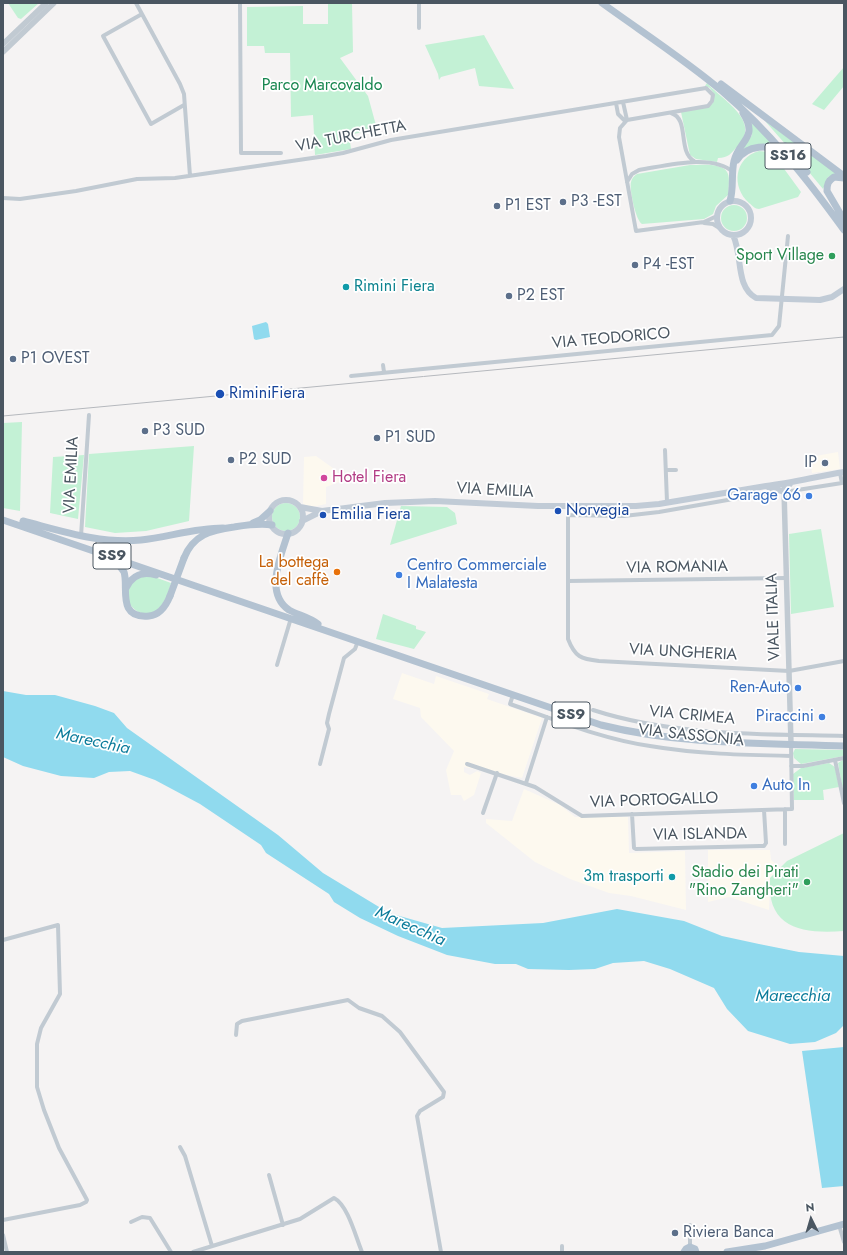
<!DOCTYPE html>
<html>
<head>
<meta charset="utf-8">
<style>
	body { margin:0 }
	#map { position:relative; width:847px; height:1255px; overflow:hidden; background:#f5f3f3; font-family:Jost,sans-serif }
	canvas { display:block }
	.frame { position:absolute; inset:0; border:4px solid #4a5661; pointer-events:none }
	.north { position:absolute; left:791px; top:1199px; width:40px; height:40px; -webkit-text-stroke:3px #fff; paint-order:stroke; rotate:355deg; font-size:11px; font-weight:700; line-height:16px; text-align:center; color:#4a5661 }
	.north::after { content:''; display:block; margin:auto; width:14px; height:18px; background:#4a5661; clip-path:polygon(50% 0,100% 100%,50% 72%,0 100%) }
</style>
</head>
<body>
<div id="map">
<canvas width="847" height="1255"></canvas>
<div class="frame"></div>
<div class="north">N</div>
</div>
<script>
const c = document.querySelector('canvas').getContext('2d');
c.lineJoin = 'round';
function paint(path, color) {
  c.fillStyle = color;
  c.fill(path, 'evenodd');
}
function trace(path, color, width, dash) {
  c.strokeStyle = color;
  c.lineWidth = width;
  c.lineCap = dash ? 'butt' : 'round';
  c.setLineDash(dash || []);
  c.stroke(path);
}
function label(font, color, halo, rows, align = 'center') {
  c.font = font + ' Jost,sans-serif';
  c.lineWidth = 3.5;
  c.setLineDash([]);
  c.textBaseline = 'middle';
  c.strokeStyle = halo;
  c.fillStyle = color;
  for (const [text, x, y, turn = 0] of rows) {
    c.save();
    c.translate(x, y);
    c.rotate((+turn || 0) * Math.PI / 180);
    c.textAlign = isNaN(turn) ? turn : align;
    if (halo) c.strokeText(text, 0, 0);
    c.fillText(text, 0, 0);
    c.restore();
  }
}
paint(new Path2D(`
	M838 452 840 469 812 473 810 457Z
	M316 456 337 471 339 482 326 487V504L312 507 303 504 304 457Z
	M402 673 434 684 436 676 489 694 487 699 542 718 522 778 464 767V772L470 775 477 771 481 773 474 795 464 801 461 795H451L446 770 454 751 421 717 420 708 393 699Z
	M524 789 560 805 575 817H628L629 853 685 851 686 910 631 896 609 893 570 879 535 862 486 823V819L512 821Z
	M708 850H770L771 860 780 868 770 878 769 910 729 897 708 902Z`), '#fdf9ef');
paint(new Path2D(`
	M8 3H39L21 19 18 18Z
	M328 3H352L353 52 340 58 368 96 377 129 349 135 351 149 315 155 313 115 291 117 290 53H265L264 46H247V7L303 6V24H328Z
	M484 35 514 89 479 86 475 68 441 77 439 80 438 74 425 45Z
	M844 67V86L824 110 812 104Z
	M707 83C722 100 762 121 738 146 731 153 729 158 718 158L717 162 696 159 690 155 681 112 713 103 714 94 710 88 705 86Z
	M765 121 838 174 828 177 823 189 794 154Z
	M752 123 775 146 741 151 752 135Z
	M759 151 769 152 774 155 801 192 798 197 759 209C755 209 753 206 749 203 731 187 734 158 759 151Z
	M690 165C699 165 725 162 728 174 730 180 728 188 729 194L716 206 713 214 704 219 642 224C636 221 629 189 631 182 632 178 634 176 637 174Z
	M721 218a13 13 0 1 1 26 0a13 13 0 1 1-26 0Z
	M22 422 20 511 3 508V423Z
	M194 446 189 521 146 531 115 533 85 527 89 454Z
	M84 455 78 519 50 513 53 457Z
	M272 517a14 14 0 1 1 28 0a14 14 0 1 1-28 0Z
	M401 506 447 507 455 513 457 524 390 545Z
	M821 529 834 607 791 614 789 534Z
	M149 575 171 583C169 590 167 597 163 603 145 631 112 597 134 580 137 577 145 576 149 575Z
	M383 614 416 626V629L426 632 414 649 376 639Z
	M795 749 844 750V756L801 764 794 758 793 753Z
	M844 759V796L838 763Z
	M829 763 835 767 839 787 823 790 824 800H794L793 774 801 768Z
	M844 833V931C803 934 766 929 770 878L787 861Z`), '#c3f1d5');
paint(new Path2D(`
	M266 322 268 324 270 337 256 340 254 339 252 326Z
	M3 691 26 695H55L95 706 114 713 127 728 278 835 323 873 389 913 442 928 543 923 617 909 684 921 722 936 759 944 799 952 844 956V1025L836 1033 815 1042 790 1044 748 1031 727 1009 714 988 670 969 644 961 613 963 595 969 569 970 528 969 516 964H495L447 955 398 936 360 918 334 902 329 894 266 853 261 845 200 804 155 780 130 771 109 772 94 778 61 776 23 766 3 757Z
	M844 1047V1186L822 1188 802 1051Z`), '#90daee');
trace(new Path2D(`
	M136 3 180 84 184 94 190 176
	M240 3 241 153H281
	M419 3V28
	M142 14 103 36 151 124 184 105
	M623 102 627 120
	M616 103 618 114 625 121
	M671 113C690 119 677 151 694 161
	M627 182 632 174 639 170C665 166 712 153 733 172
	M3 198 20 199 76 191 137 179 175 178 326 156 343 153 391 140 706 88 713 95 712 101 708 106 627 120 620 128 619 137 636 231 704 222 717 216
	M704 223 713 224 721 229
	M383 365 384 372
	M351 376 772 335 779 326 788 236
	M665 450 667 502
	M666 470H676
	M791 491 842 483 840 473
	M568 507V639C575 657 581 659 599 661L789 671 844 661
	M568 515 624 516 659 512 779 491
	M81 536 89 415
	M568 581 786 578
	M277 665 291 618
	M513 695 510 704C556 720 602 739 650 746 697 754 744 755 791 756
	M593 710C673 736 760 734 844 736
	M835 760 844 803
	M320 764 329 729 327 723 329 714 344 658 355 649 358 641
	M467 764 535 787 582 816 792 809 791 744
	M791 766H803L844 758
	M526 783 547 717
	M785 809V844
	M483 813 497 773
	M632 814 634 848 636 849 760 846H764L766 843 764 810
	M3 940 58 925 60 994 41 1028 37 1044V1087L44 1110 59 1148 87 1200 86 1202 80 1205 3 1220
	M236 1035 237 1024 242 1021 348 1000 359 1008 382 1016 400 1032 444 1092 443 1097 420 1111 417 1116 441 1252
	M180 1147 185 1156 212 1246
	M269 1175 283 1225
	M131 1222 142 1217 150 1218 171 1252
	M690 1225V1247
	M839 1225 844 1242
	M3 1235 7 1252
	M562 1246V1252
	M193 1252 300 1219 334 1198C348 1205 356 1238 362 1252`), '#c1cad2', 4);
trace(new Path2D(`
	M3 44 46 3
	M3 52 54 3
	M784 490 791 744`), '#c1cad2', 5.5);
trace(new Path2D(`
	M717 218a17 17 0 1 1 34 0a17 17 0 1 1-34 0Z
	M733 235C743 256 735 286 756 298L820 300 832 297 844 289
	M768 487 782 491 790 484
	M269 517a17 17 0 1 1 34 0a17 17 0 1 1-34 0Z
	M300 507 322 511 385 503 435 501 538 506H636L659 504 766 486C792 483 818 476 844 472
	M302 521 320 512`), '#c1cbd6', 6);
trace(new Path2D(`
	M602 3C642 32 684 59 722 91 770 132 808 180 844 230
	M721 84 844 176
	M785 146 807 172
	M737 160C747 145 770 143 782 154
	M844 178 834 177C828 181 827 184 827 191L844 220
	M730 201C734 188 731 174 734 161 739 140 759 138 743 113
	M3 520 601 725C681 745 763 743 844 746
	M23 521C62 531 100 544 141 540 168 537 195 528 223 528
	M253 523 260 520 270 511
	M288 533C281 556 264 593 289 610 298 615 309 617 318 624
	M104 558C112 561 120 564 124 572 129 586 116 619 149 616 160 615 166 606 170 596
	M184 558C193 535 211 530 234 527 247 525 259 523 272 525
	M126 588C132 575 143 571 156 575
	M684 1252 686 1249 690 1247 695 1249 696 1252
	M727 1252 765 1246 844 1224`), '#b3c2d1', 7);
trace(new Path2D(`
	M3 416 844 337`), '#b5b8bd', 1);
trace(new Path2D(`
	M170 596 184 558`), '#b3c2d1', 7);
for (const [x, y, r, color] of [
	[563,202,4,"#5c6f8a"],
	[497,206,4,"#5c6f8a"],
	[832,256,4,"#2e9e5b"],
	[635,265,4,"#5c6f8a"],
	[346,287,4,"#0f9aa8"],
	[509,296,4,"#5c6f8a"],
	[13,359,4,"#5c6f8a"],
	[220,394,5,"#1a4fb4"],
	[145,431,4,"#5c6f8a"],
	[377,438,4,"#5c6f8a"],
	[231,460,4,"#5c6f8a"],
	[825,463,4,"#5c6f8a"],
	[324,478,4,"#d1479c"],
	[809,496,4,"#3f7fe0"],
	[558,511,4,"#1a4fb4"],
	[323,515,4,"#1a4fb4"],
	[337,572,4,"#e8710a"],
	[399,575,4,"#3f7fe0"],
	[798,688,4,"#3f7fe0"],
	[822,717,4,"#3f7fe0"],
	[754,786,4,"#3f7fe0"],
	[672,877,4,"#0f9aa8"],
	[807,882,4,"#2e9e5b"],
	[675,1233,4,"#5c6f8a"]
]) {
  const dot = new Path2D();
  dot.arc(x, y, r, 0, 2 * Math.PI);
  c.fillStyle = color;
  c.fill(dot);
  trace(dot, '#fff', 1.5);
}
for (const [x, y, w] of [
	[788,156,46],
	[112,556,38],
	[571,715,38]
]) {
  const box = new Path2D();
  box.roundRect(x - w / 2, y - 13, w, 26, 3);
  c.fillStyle = '#fff';
  c.fill(box);
  trace(box, '#4a5661', 1);
}
label('bold 15px', '#4a5661', null, [
	["SS16",788,156],
	["SS9",112,556],
	["SS9",571,715]
]);
label('16px', '#17864f', '#fff', [
	["Parco Marcovaldo",322,86]
]);
label('16px', '#4a5661', '#fff', [
	["VIA TURCHETTA",351,137,-11],
	["VIA TEODORICO",611,339,-5],
	["VIA EMILIA",72,475,-87],
	["VIA EMILIA",495,491,3],
	["VIA ROMANIA",677,568,-1],
	["VIALE ITALIA",774,617,-92],
	["VIA UNGHERIA",683,653,3],
	["VIA CRIMEA",692,716,5],
	["VIA SASSONIA",691,736,6],
	["VIA PORTOGALLO",654,801,-2],
	["VIA ISLANDA",700,835,-1]
]);
label('16px', '#4e5e75', '#fff', [
	["P3 -EST",571,202],
	["P1 EST",505,206],
	["P4 -EST",643,265],
	["P2 EST",517,296],
	["P1 OVEST",21,359],
	["P3 SUD",153,431],
	["P1 SUD",385,438],
	["P2 SUD",239,460],
	["IP",817,463,"right"],
	["Riviera Banca",683,1233]
], 'left');
label('16px', '#27864d', '#fff', [
	["Sport Village",824,256],
	["Stadio dei Pirati",799,873],
	["\"Rino Zangheri\"",799,891]
], 'right');
label('16px', '#0d838f', '#fff', [
	["Rimini Fiera",354,287],
	["3m trasporti",664,877,"right"]
], 'left');
label('16px', '#164399', '#fff', [
	["RiminiFiera",229,394],
	["Norvegia",566,511],
	["Emilia Fiera",331,515]
], 'left');
label('16px', '#b23c85', '#fff', [
	["Hotel Fiera",332,478]
], 'left');
label('16px', '#366cbe', '#fff', [
	["Garage 66",801,496],
	["Centro Commerciale",407,566,"left"],
	["I Malatesta",407,584,"left"],
	["Ren-Auto",790,688],
	["Piraccini",814,717],
	["Auto In",762,786,"left"]
], 'right');
label('16px', '#c56008', '#fff', [
	["La bottega",329,563],
	["del caffè",329,581]
], 'right');
label('italic 17px', '#0c7c9b', '#fff', [
	["Marecchia",93,742,12],
	["Marecchia",410,927,24],
	["Marecchia",793,997]
]);
</script>
</body>
</html>
